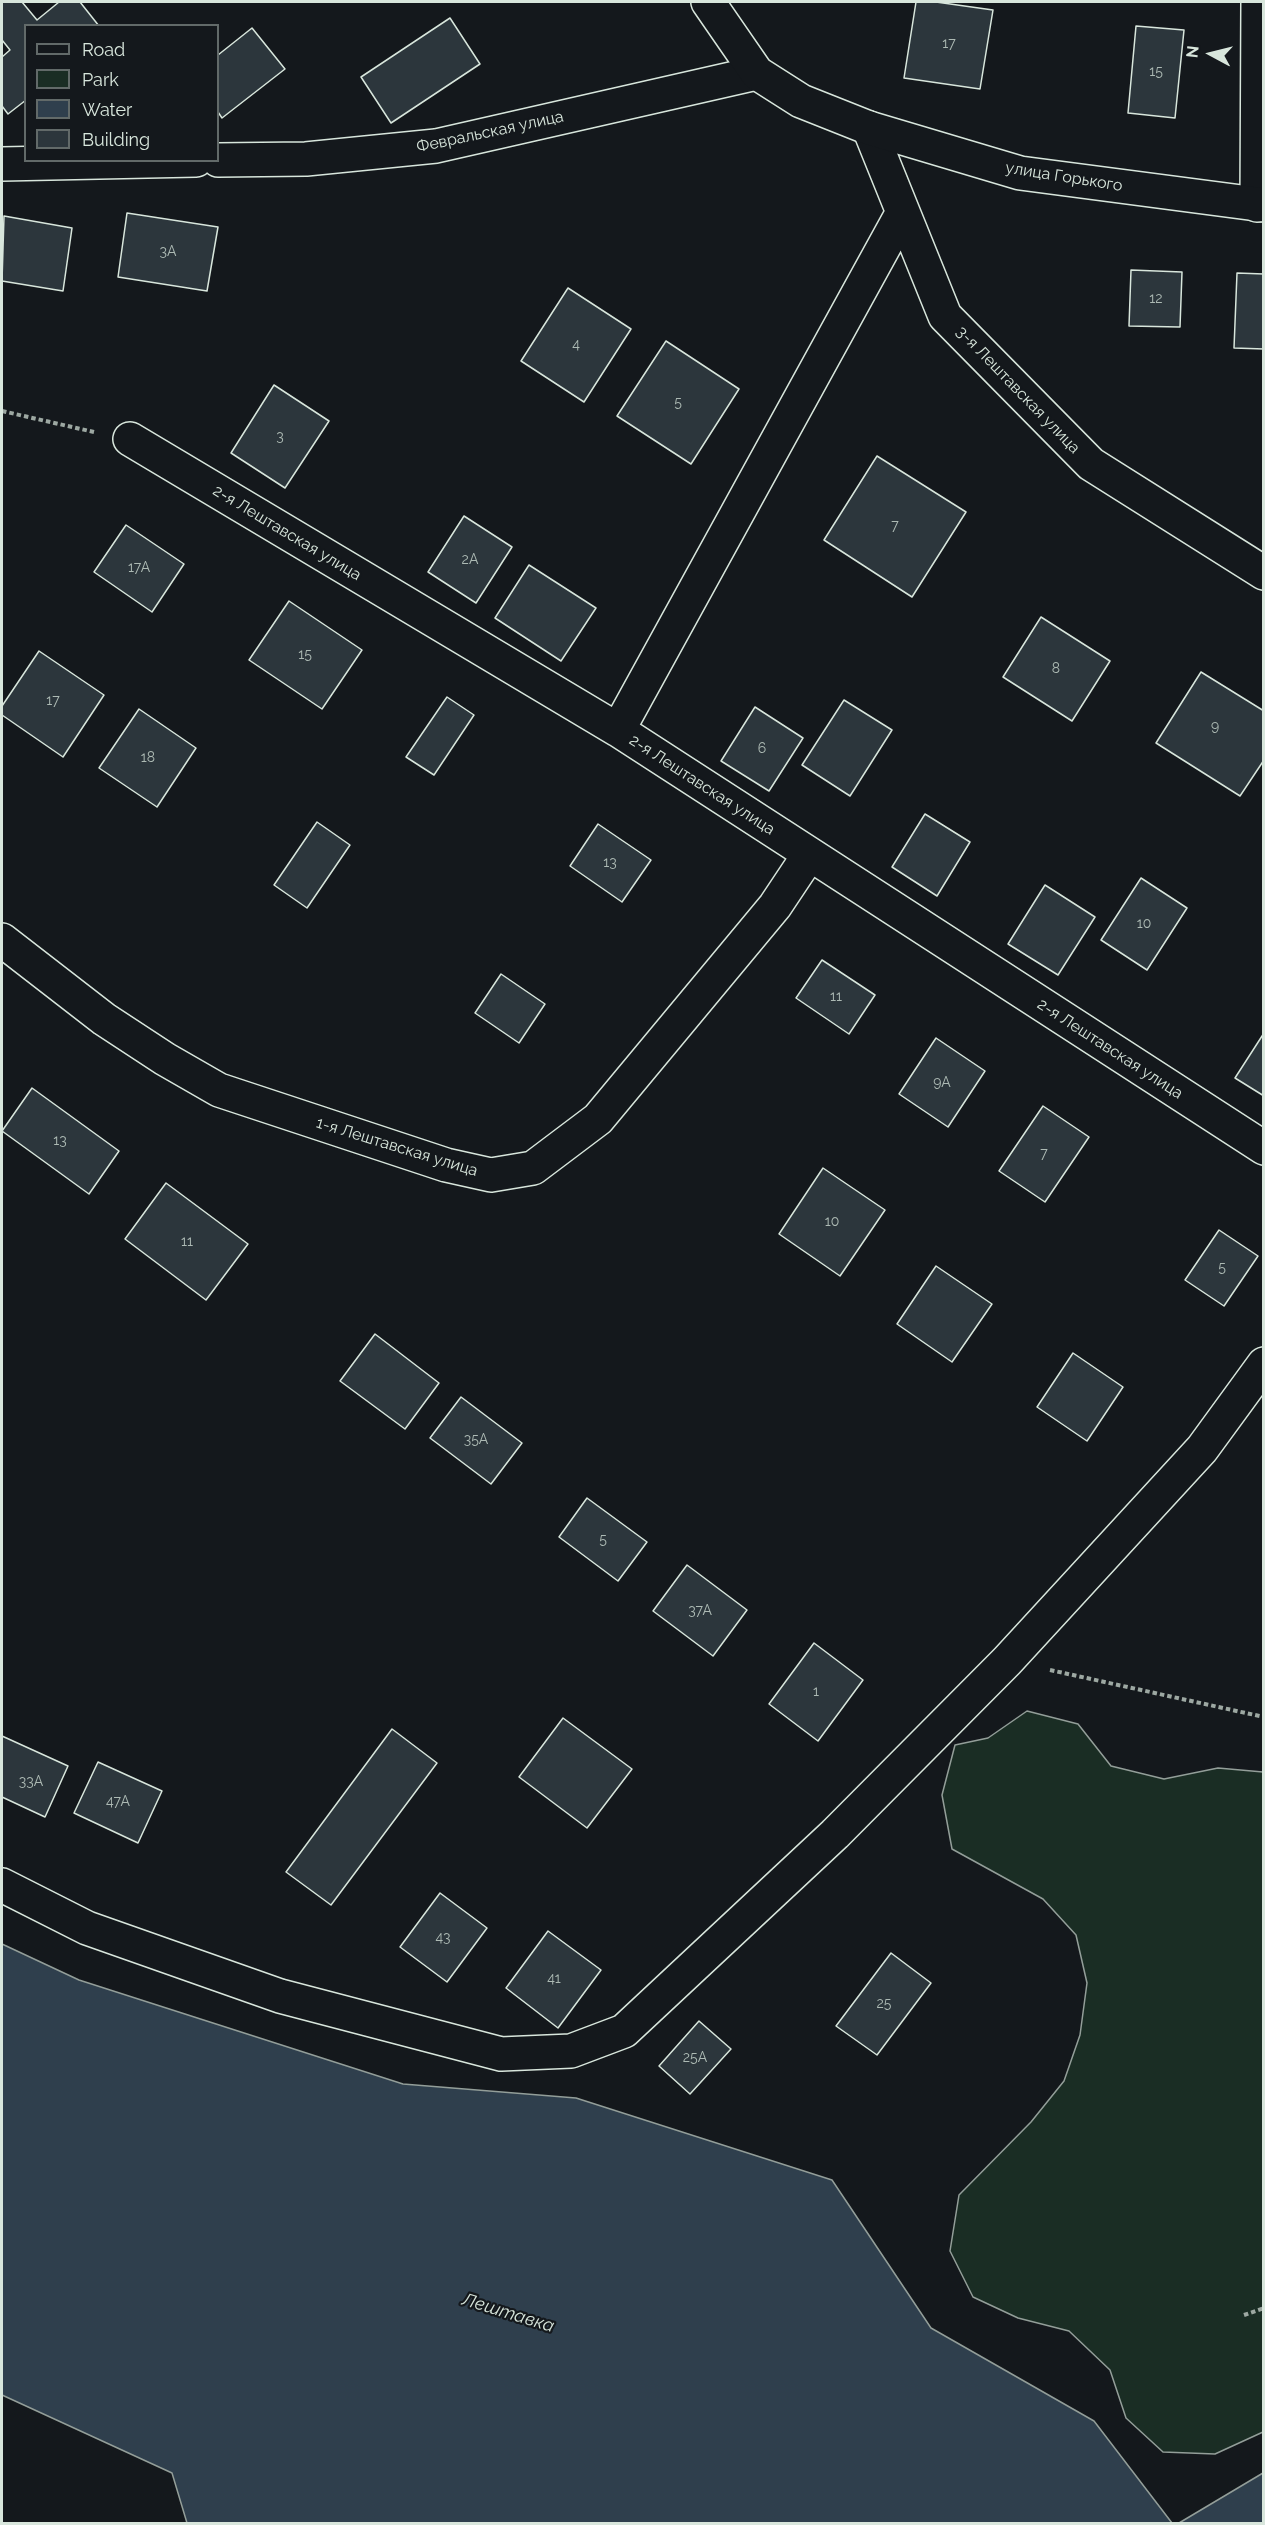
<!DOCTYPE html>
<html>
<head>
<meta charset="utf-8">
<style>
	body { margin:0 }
	#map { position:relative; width:1265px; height:2525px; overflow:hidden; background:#14181c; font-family:Raleway,sans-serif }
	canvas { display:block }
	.frame { position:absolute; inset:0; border:3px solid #d8e6dc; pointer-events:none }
	.legend { position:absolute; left:24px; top:24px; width:195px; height:138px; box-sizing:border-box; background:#14181c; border:2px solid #626a69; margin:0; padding:8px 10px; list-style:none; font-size:18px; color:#d8e6dc }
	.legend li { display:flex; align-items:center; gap:12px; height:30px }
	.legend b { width:30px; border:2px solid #626a69 }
	.north { position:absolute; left:1181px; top:24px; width:60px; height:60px; -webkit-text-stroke:4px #14181c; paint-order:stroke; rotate:277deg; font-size:16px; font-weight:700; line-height:24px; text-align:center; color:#d8e6dc }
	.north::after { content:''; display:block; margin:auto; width:21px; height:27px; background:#d8e6dc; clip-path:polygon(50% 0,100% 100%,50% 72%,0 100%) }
</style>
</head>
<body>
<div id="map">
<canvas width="1265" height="2525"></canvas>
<div class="frame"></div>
<ul class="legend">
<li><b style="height:8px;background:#14181c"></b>Road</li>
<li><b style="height:16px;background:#1a2d24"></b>Park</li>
<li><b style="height:16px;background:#2f3f4d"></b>Water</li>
<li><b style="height:16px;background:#2c363c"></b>Building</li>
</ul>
<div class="north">N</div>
</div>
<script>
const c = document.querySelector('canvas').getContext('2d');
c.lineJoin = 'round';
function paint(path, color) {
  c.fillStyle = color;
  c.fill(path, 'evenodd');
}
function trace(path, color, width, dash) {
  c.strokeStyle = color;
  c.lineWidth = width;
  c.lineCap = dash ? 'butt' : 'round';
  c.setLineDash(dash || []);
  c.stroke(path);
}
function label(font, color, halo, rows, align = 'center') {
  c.font = font + ' Raleway,sans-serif';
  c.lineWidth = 4.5;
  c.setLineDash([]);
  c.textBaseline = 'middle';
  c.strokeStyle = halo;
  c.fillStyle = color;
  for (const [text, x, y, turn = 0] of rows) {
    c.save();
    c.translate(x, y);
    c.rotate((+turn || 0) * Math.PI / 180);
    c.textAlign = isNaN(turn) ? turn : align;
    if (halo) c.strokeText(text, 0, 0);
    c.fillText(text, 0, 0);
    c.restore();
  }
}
const green = new Path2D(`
	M1027 1711 1078 1724 1111 1766 1164 1779 1218 1768 1263 1772V2432L1215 2454 1163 2452 1126 2418 1110 2370 1069 2331 1018 2318 973 2297 950 2251 959 2195 1031 2122 1064 2081 1080 2035 1087 1983 1076 1935 1043 1899 952 1849 942 1795 955 1745 988 1738Z`);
paint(green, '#1a2d24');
trace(green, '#939e99', 1.5);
const water = new Path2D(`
	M2 1944 79 1980 403 2084 576 2098 832 2180 931 2328 1094 2421 1172 2523H187L172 2473 2 2395Z
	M1263 2473V2523H1179Z`);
paint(water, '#2f3f4d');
trace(water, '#939e99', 1.5);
const building = new Path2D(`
	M2 2H22L37 20 59 2H80L99 26H26V100L8 114 2 106V57L10 50 2 40Z
	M916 2H936L993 10 980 89 904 78Z
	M450 18 480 64 391 123 361 77Z
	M1136 26 1184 30 1175 118 1128 113Z
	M252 28 285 69 222 118 218 112V55Z
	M127 213 218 227 207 291 118 277Z
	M4 216 72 228 63 291 2 281Z
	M1131 270 1182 272 1180 327 1129 326Z
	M1237 273 1264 274V349L1234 348Z
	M568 288 631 329 584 402 521 361Z
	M666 341 739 389 691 464 617 416Z
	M274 385 329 421 285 488 231 453Z
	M877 456 966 512 912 597 824 540Z
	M464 516 512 547 476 603 428 572Z
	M126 525 184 564 152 612 94 572Z
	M529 565 596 608 561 661 495 618Z
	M289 601 362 650 322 709 249 660Z
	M1041 617 1110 661 1072 721 1003 677Z
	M39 651 104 695 63 757 2 715V706Z
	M1201 672 1264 711V760L1240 796 1156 743Z
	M447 697 474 715 434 775 406 757Z
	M844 700 892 730 850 796 802 765Z
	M755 707 803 738 769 791 721 761Z
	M139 709 196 748 157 807 99 768Z
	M925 814 970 842 937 896 892 867Z
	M317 822 350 845 307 908 274 885Z
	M598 824 651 860 622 902 570 866Z
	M1141 878 1187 908 1147 970 1101 940Z
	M1045 885 1095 917 1058 975 1008 944Z
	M822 960 875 995 849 1034 796 998Z
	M501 974 545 1004 519 1043 475 1013Z
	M1264 1033V1096L1235 1078Z
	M936 1038 985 1071 948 1127 899 1094Z
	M32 1088 119 1151 89 1194 2 1131Z
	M1043 1106 1089 1137 1045 1202 999 1171Z
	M823 1168 885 1210 840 1276 779 1234Z
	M166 1183 248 1244 206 1300 125 1239Z
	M1219 1230 1258 1256 1224 1306 1185 1280Z
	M936 1266 992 1304 952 1362 897 1324Z
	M375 1334 439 1383 405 1429 340 1381Z
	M1073 1353 1123 1387 1087 1441 1037 1407Z
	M461 1397 522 1443 491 1484 430 1438Z
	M587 1498 647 1542 618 1581 559 1537Z
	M687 1565 747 1610 713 1656 653 1611Z
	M814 1643 863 1680 818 1741 769 1704Z
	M563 1718 632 1769 587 1828 519 1777Z
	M392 1729 437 1763 331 1905 286 1872Z
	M2 1736 68 1766 45 1817 2 1797Z
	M98 1762 162 1791 138 1843 74 1813Z
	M440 1893 487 1928 447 1982 400 1947Z
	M548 1931 601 1970 558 2028 506 1988Z
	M891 1953 931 1983 877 2055 836 2026Z
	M699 2021 731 2049 690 2094 659 2066Z`);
paint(building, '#2c363c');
trace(building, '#d8e6dc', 1.5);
const minor = new Path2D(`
	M869 128 945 316 1091 464 1264 573
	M218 160 306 159 436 146 757 73
	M2 164 196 160
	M1257 205 1258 2
	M130 439 618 730 1264 1148
	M618 730 903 212
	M2 940 104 1019 165 1059 219 1090 446 1165 491 1175 533 1168 598 1119 775 906 809 855
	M2 1885 87 1928 280 1996 501 2054 571 2051 624 2031 835 1834 1007 1661 1202 1449 1264 1364`);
const tertiary = new Path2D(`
	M708 2 757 73 801 101 869 128 1020 173 1264 205`);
trace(minor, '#d8e6dc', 36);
trace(tertiary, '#d8e6dc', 36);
trace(new Path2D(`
	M2 411 94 432
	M1050 1670 1264 1717
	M1244 2315 1264 2308`), '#9da8a2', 4, [4.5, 3]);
trace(minor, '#14181c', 33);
trace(tertiary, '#14181c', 33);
label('14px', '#adbab4', null, [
	["17",949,44],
	["15",1156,72],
	["3А",168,252],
	["12",1156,299],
	["4",576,345],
	["5",678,403],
	["3",280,437],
	["7",895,526],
	["2А",470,560],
	["17А",139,568],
	["15",305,655],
	["8",1056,669],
	["17",53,701],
	["9",1215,727],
	["6",762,749],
	["18",148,758],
	["13",610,863],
	["10",1144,924],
	["11",836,997],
	["9А",942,1083],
	["13",60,1141],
	["7",1044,1154],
	["10",832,1222],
	["11",187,1242],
	["5",1222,1268],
	["35А",476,1440],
	["5",603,1540],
	["37А",700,1611],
	["1",816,1692],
	["33А",31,1782],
	["47А",118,1802],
	["43",443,1938],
	["41",554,1979],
	["25",884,2004],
	["25А",695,2058]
]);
label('16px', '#d8e6dc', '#14181c', [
	["Февральская улица",490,132,-12],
	["улица Горького",1064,177,9],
	["3-я Лештавская улица",1018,390,46],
	["2-я Лештавская улица",287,533,31],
	["2-я Лештавская улица",702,785,33],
	["2-я Лештавская улица",1110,1049,33],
	["1-я Лештавская улица",397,1147,17]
]);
label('italic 18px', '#d8e6dc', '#14181c', [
	["Лештавка",508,2313,17]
]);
</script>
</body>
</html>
